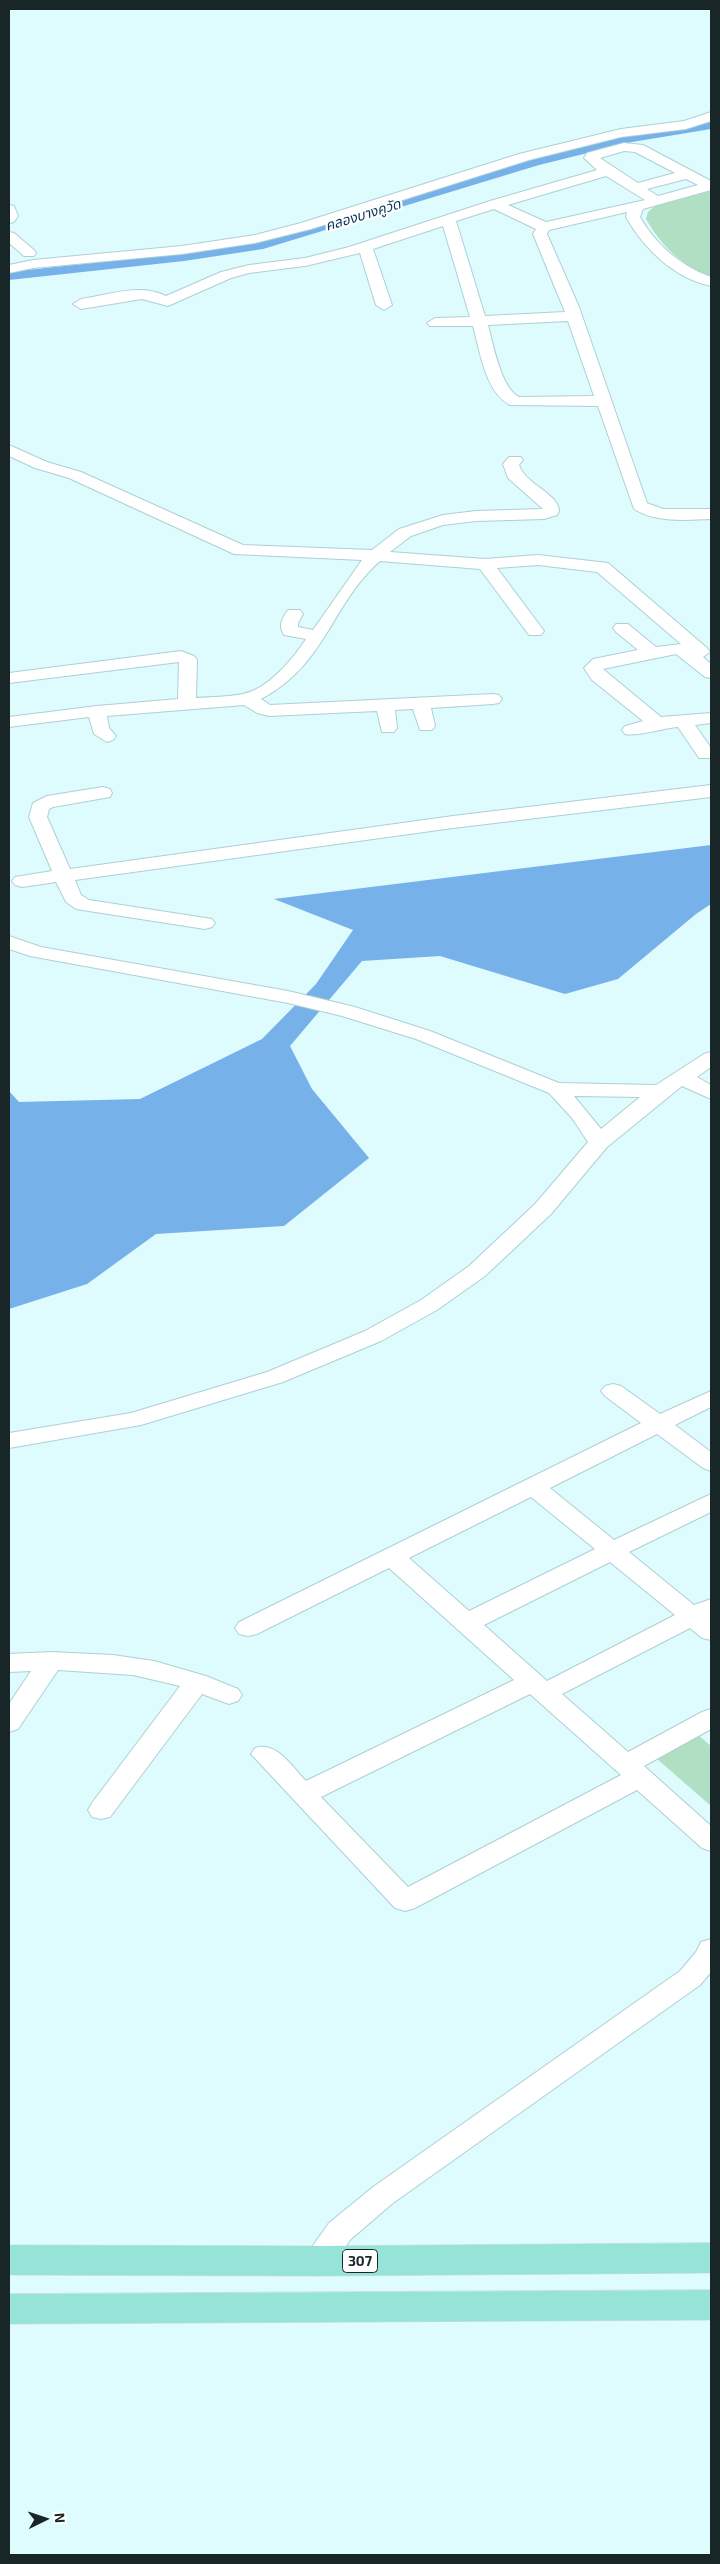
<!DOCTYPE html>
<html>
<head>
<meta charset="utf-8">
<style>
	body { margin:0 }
	#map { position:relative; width:720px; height:2564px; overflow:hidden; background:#defbfe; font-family:"Exo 2",sans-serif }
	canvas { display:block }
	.frame { position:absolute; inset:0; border:10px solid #192628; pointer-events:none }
	.north { position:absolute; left:20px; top:2494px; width:50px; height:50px; -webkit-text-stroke:4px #fff; paint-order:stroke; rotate:86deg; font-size:14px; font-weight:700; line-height:20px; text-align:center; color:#192628 }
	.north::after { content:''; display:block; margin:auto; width:18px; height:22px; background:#192628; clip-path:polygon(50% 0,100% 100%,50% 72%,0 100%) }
</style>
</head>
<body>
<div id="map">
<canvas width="720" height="2564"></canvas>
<div class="frame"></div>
<div class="north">N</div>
</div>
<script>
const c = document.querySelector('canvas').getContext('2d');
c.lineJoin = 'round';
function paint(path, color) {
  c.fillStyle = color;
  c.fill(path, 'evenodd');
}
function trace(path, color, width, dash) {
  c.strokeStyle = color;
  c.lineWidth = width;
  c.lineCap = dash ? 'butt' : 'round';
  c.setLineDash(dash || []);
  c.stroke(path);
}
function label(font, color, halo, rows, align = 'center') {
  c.font = font + ' "Exo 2","Noto Sans Thai",sans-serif';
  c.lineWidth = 4.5;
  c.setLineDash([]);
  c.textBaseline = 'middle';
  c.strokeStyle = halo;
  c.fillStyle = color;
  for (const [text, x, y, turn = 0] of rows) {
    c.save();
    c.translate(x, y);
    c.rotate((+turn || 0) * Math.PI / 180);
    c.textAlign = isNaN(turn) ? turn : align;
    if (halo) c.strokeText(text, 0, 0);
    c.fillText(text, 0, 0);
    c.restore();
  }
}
paint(new Path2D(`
	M711 191V276C682 267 661 245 646 219L648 212 655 206Z
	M698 1735 711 1746V1806L656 1758Z`), '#b1dfc3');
paint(new Path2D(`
	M711 845V904L696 914 618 979 565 994 440 956 362 961 290 1046 312 1089 369 1158 284 1226 156 1234 87 1284 9 1309V1091L19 1102 140 1099 262 1039 316 984 353 930 274 899Z`), '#76b1e9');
paint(new Path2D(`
	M711 121V129L632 142 539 165 263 249 184 261 9 280V272L184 253 261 241 531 159 632 134Z`), '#76b1e9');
const minor = new Path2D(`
	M711 112V121L686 129 621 137 529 160 311 229 255 243 182 254 33 268 9 273V265L33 260 182 246 255 235 301 223 519 154 621 129 684 121Z
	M624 143 643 145 711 181V190L643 209 640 217C656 245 681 266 711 277V286C674 278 644 249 626 217L627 212 549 230 547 234 579 307 647 503 663 509H711V519C686 520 656 523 634 509L598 406 510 405C485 392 480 351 473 326H430L427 323 435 318 470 317 443 226 373 249 392 305 384 310 376 305 360 253 305 266 249 273 231 278 168 306 142 299 81 309 73 304 81 299C109 295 139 283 166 296L221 272 249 265 305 258 349 247 490 201 597 170 584 158 587 153ZM624 151 635 152 675 173 638 183 600 158ZM606 176 645 200 546 222 508 205ZM686 179 698 185 658 196 647 189ZM494 209 536 229 533 234 565 312 485 316 456 221ZM568 321 594 396 519 397C501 388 493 344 488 325Z
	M9 205 14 206 18 216 14 222 9 223Z
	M9 232 14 233 34 250 36 253 34 256H24L9 243Z
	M9 445 47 462 81 472 243 545 372 550 399 529 443 515 476 511 543 509 508 478 503 464 509 457H521L523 460 519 465C525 484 559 494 559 511L557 515 544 519 476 521 443 525 411 536 390 552 485 559 538 555 608 563 707 648 710 652 703 657 711 664V678L705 677 676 654 603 669 661 717 711 713V723L695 725 711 748V758H699L678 727C664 728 636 737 625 734L622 730 625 726 643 721 592 680 584 668 593 659 638 650 616 632 613 628 616 624H628L656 647 681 644 597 572 538 565 497 568 544 631 541 635H529L480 569 380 561C331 604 326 665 261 699L270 705 493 694 499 695 502 699 499 703 493 704 431 708 435 726 432 730H420L413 709 395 710 397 728 394 732H382L377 711 269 716 257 713 244 705 107 716 109 728 116 736 113 740 107 742 94 734 89 717 9 727V717L97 706 178 699 179 662 9 683V673L181 651 194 656 197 660 196 698C211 697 228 697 243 694 268 689 292 660 306 639L284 635C278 626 282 618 288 610H300L303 614 298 623V627L313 630 362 560 234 554 69 478 35 468 9 456Z
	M711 785V797L453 828 75 880 81 895 89 900 212 919 215 923 212 927 205 929 76 909 66 902 56 882 22 887 15 885 12 881 15 877 52 871 29 817 33 803 47 796 103 787 110 789 112 793 110 797 53 807 49 809 47 817 70 869 453 816Z
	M9 936 41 947 288 991 355 1007 430 1031 559 1083 656 1085 704 1054 711 1052V1067L697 1077 711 1085V1099L682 1086 607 1147 551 1214 485 1276 437 1310 381 1341 283 1382 141 1425 9 1448V1433L131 1413 267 1372 365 1331 421 1300 469 1266 535 1204 588 1142 572 1118 549 1093 416 1039 342 1016 288 1003 30 956 9 949ZM574 1096 640 1097 601 1129Z
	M613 1384 621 1386 660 1414 711 1391V1407L675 1425 711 1452V1471L703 1468 657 1434 550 1488 614 1540 711 1494V1512L629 1552 694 1605 711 1599V1640L702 1638 690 1628 562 1694 628 1752 702 1712 711 1709V1729L644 1766 711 1826V1851L702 1848 637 1790 415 1908 405 1911 395 1908 251 1754 255 1748C277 1741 292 1767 306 1781L514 1680 389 1568 257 1634 248 1636 239 1634 235 1628 239 1622 641 1423 605 1396 601 1391 605 1386ZM531 1497 595 1549 469 1611 409 1558ZM610 1562 675 1615 547 1681 484 1625ZM530 1694 621 1775 408 1887 321 1797Z
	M51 1652 113 1655 154 1661 206 1676 238 1689 242 1695 238 1701 229 1704 202 1694 110 1817 101 1819 92 1817 88 1810 92 1803 180 1686 133 1675 58 1670 18 1729 9 1732V1704L31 1671 9 1672V1654Z
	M711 1939V1972L700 1985 393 2203 351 2239 328 2269 317 2273 306 2269 302 2261 329 2223 373 2187 680 1971 696 1952 701 1942Z`);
const primary = new Path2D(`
	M711 2243V2273L317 2276 9 2275V2245L317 2246Z
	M711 2290V2320L9 2324V2294Z`);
trace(minor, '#add0d4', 2);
trace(primary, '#dadcdd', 1);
paint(minor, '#fff');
paint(primary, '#95e4d7');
label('italic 14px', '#063357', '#fff', [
	["คลองบางคูวัด",363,215,-17]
]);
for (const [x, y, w] of [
	[360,2261,35]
]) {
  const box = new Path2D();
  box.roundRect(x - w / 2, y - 11.5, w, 23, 4);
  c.fillStyle = '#fff';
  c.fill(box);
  trace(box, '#192628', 1);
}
label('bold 14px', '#192628', null, [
	["307",360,2261]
]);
</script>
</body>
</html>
